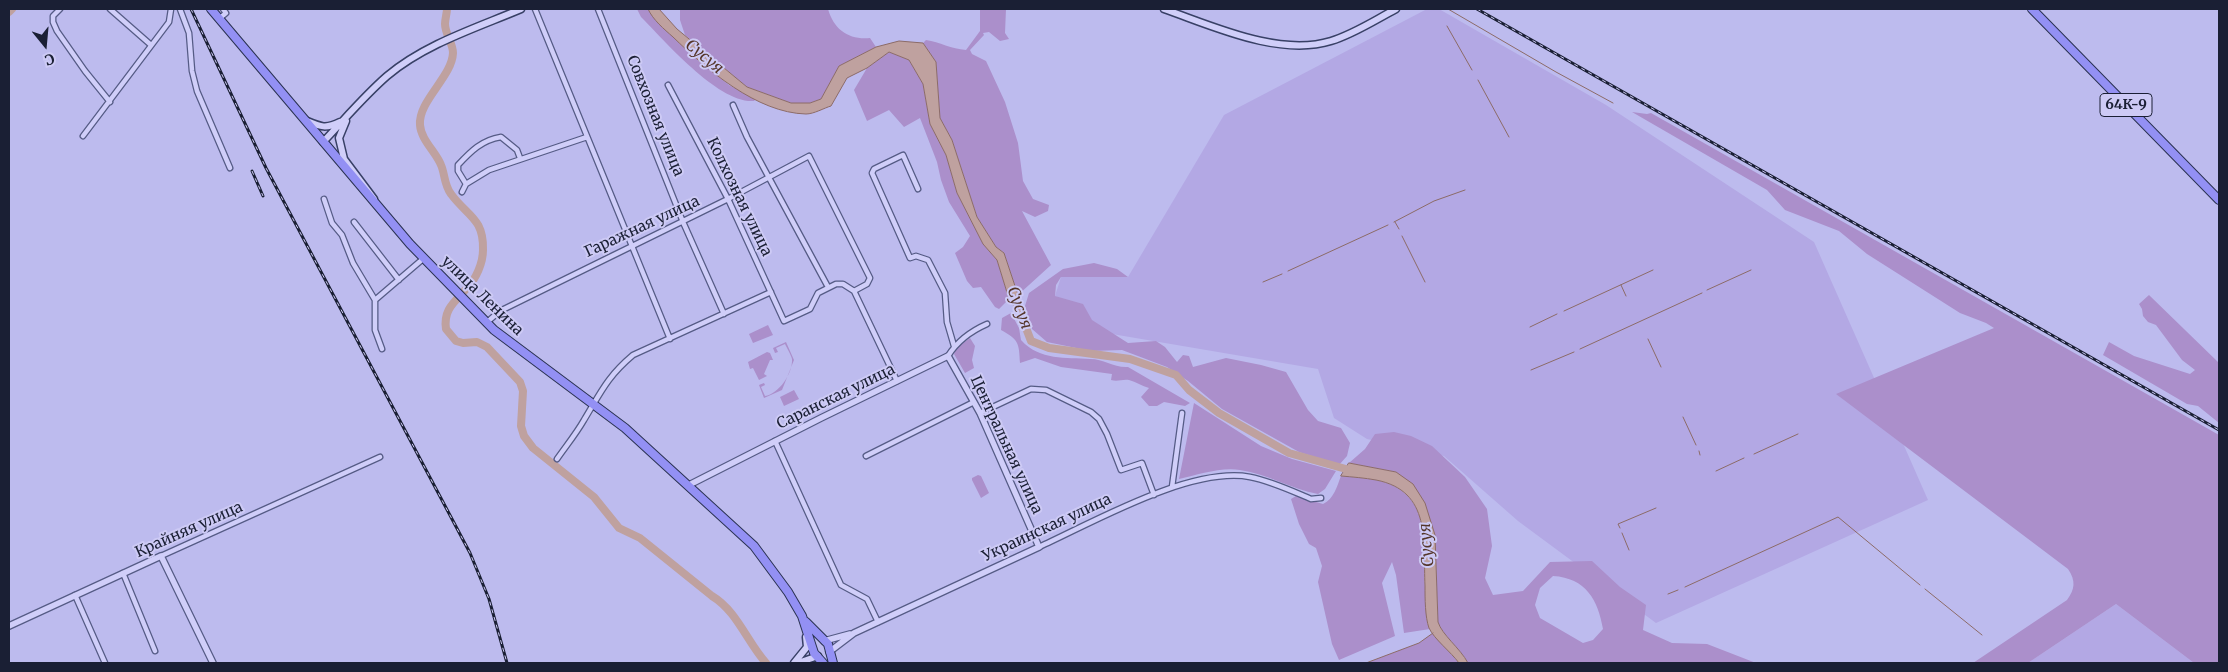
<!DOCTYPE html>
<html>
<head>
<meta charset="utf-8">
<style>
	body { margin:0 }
	#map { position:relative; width:2228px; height:672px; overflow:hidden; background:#bdbbee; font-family:Merriweather,serif }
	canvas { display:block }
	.frame { position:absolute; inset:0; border:10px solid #1a1f34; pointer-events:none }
	.north { position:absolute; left:20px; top:20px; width:50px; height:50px; -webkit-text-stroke:4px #cdcaf5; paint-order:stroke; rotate:163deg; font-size:14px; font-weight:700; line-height:20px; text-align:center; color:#1a1f34 }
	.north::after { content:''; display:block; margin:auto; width:18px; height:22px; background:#1a1f34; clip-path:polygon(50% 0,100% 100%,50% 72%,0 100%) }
</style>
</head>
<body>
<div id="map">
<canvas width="2228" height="672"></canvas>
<div class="frame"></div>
<div class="north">С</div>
</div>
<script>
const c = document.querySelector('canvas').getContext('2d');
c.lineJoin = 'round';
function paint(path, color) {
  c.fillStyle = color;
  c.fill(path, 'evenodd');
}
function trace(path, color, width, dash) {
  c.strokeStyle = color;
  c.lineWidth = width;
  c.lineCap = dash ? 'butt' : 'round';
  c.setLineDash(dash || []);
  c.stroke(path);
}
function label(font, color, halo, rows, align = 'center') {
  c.font = font + ' Merriweather,serif';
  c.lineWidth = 4;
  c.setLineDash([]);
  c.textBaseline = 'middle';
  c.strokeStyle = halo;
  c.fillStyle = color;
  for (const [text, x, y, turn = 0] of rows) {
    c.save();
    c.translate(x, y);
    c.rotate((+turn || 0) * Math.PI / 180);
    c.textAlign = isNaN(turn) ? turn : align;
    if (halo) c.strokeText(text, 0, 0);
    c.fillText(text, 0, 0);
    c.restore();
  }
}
paint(new Path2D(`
	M1427 9H1439L1606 105 1814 242 1928 500 1656 623 1518 521 1444 456 1367 439 1334 418 1318 369 1112 334 1055 296 1061 277H1128L1224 115Z
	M2116 604 2194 663H2028Z`), '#b3a8e4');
paint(new Path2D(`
	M637 9H648L690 54 729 85 756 99 754 101C719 104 665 41 641 17Z
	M680 9H828C834 30 849 40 870 38L876 47 839 66 821 99 810 103H791L747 87 685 35 680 20Z
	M980 9H1006L1005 33 1009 39 1000 41 989 32 983 33 984 35 970 50 972 54 986 61 1005 102 1018 143 1023 181 1033 199 1049 205 1048 211 1035 217 1022 211 1051 265 1018 295 1004 253 996 247 977 217 952 140 940 118 936 62 923 43 926 40C940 42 951 49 966 50L980 31Z
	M889 52 909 60 923 84 930 124 946 155 957 193 983 244 997 260 1009 299 999 309 995 307 981 287 973 288 967 281 955 253 963 247 970 236 949 202 941 180 937 162 920 118 904 127 889 110 867 121 854 90 867 68Z
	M1632 112 1647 114 1651 113 2219 435V663H2194L2116 604 2028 663H1973L2067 600C2075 589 2076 581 2068 569L1836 394 1994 328 1986 323 1960 313 1867 254 1839 231 1785 210 1767 190Z
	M1094 263 1117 269 1128 277H1061L1056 285 1055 296 1083 304 1092 320 1128 343 1156 341 1165 347 1177 362 1183 355 1189 356 1193 367 1226 358 1261 365 1286 372 1308 410 1318 421 1341 428 1350 443 1347 456 1339 465 1299 452 1222 409 1188 381 1167 367 1122 350 1091 351 1047 342 1032 329 1025 306 1029 293 1063 269Z
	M2149 295 2219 363V423L2198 406 2187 404 2103 355 2109 342 2134 356 2190 374 2195 370 2182 360 2156 325 2148 322 2143 316 2142 309 2139 304Z
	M1011 313 1019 328 1021 340C1040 361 1066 357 1090 359 1104 359 1114 368 1128 367L1190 403 1185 406 1164 402 1157 406H1149L1141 397 1149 388C1142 386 1136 382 1129 380 1122 379 1118 382 1111 380L1112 374 1061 367 1035 358 1020 363C1019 343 1019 340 1001 330L1002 318Z
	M768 325 773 335 753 343 749 334Z
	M970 338 975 346 972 360 974 368 965 373 954 354 956 348Z
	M786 342 794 360 782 390 764 398 759 385 764 383 765 385 761 387 765 396C779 394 793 373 792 359 791 355 787 348 785 344L776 348 778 352 775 353 773 348Z
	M767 352 770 353 773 360H770L764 374 767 376 759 380 753 368 750 369 748 362Z
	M794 390 799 399 784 406 780 397Z
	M1194 403 1261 446 1292 459 1336 471 1325 489 1318 494C1291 489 1268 474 1240 470 1220 467 1198 475 1179 479Z
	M1394 432 1411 436 1432 446 1465 477 1487 509 1492 546 1485 578 1493 595 1523 591 1550 562 1592 561 1620 587 1646 605 1643 630 1672 643 1707 644 1756 663H1468C1460 648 1442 635 1438 622L1435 535 1396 472 1349 463 1365 449 1375 434ZM1553 576C1586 578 1598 600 1603 629L1593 640 1583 643 1540 618 1535 605 1540 588Z
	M978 475 981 476 989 493 981 498 972 480V478Z
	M1341 476C1353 477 1365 478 1376 480 1432 492 1424 543 1425 587 1425 600 1426 617 1430 629L1404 633 1396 575 1392 562 1382 583 1395 636 1339 660 1332 644 1318 582 1322 566 1316 548 1309 544 1299 524 1291 499 1296 496 1323 504C1334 499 1337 486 1341 476Z
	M1433 633 1459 663H1366L1419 643Z`), '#ab8fcb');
const water = new Path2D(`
	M648 9H659L677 29 747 87 791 103H810L821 99 839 66 876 47 899 41 923 43 936 62 940 118 952 140 977 217 996 247 1004 253 1018 295 1009 299 997 260 983 244 957 193 946 155 930 124 923 84 909 60 889 52 867 68 847 78 831 106C824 108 814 114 806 114 757 113 706 69 673 37 664 29 653 20 648 9Z
	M1349 463 1396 472 1413 484 1425 503 1435 535 1438 622C1442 635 1460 648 1468 663H1459C1451 652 1434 639 1429 628 1425 617 1425 598 1425 586 1423 542 1432 491 1376 480 1365 478 1353 477 1341 476Z`);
paint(water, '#bfa19f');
trace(water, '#8c6b67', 1);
trace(new Path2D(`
	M1448 9 1556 72 1613 103
	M1447 26 1472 70
	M1478 80 1509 137
	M1394 222 1434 201 1465 190
	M1395 222 1399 229
	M1402 236 1425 282
	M1288 271 1388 225
	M1263 282 1282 274
	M1621 285 1626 296
	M1707 290 1751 270
	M1564 311 1653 270
	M1530 327 1557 314
	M1648 339 1661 367
	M1580 349 1702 293
	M1531 370 1574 352
	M1683 417 1696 445
	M1699 451 1700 455
	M1754 454 1798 434
	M1716 471 1744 458
	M1620 528 1618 524 1656 508
	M1622 533 1629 550
	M1685 587 1838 517 1920 585
	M1925 589 1982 635
	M1668 594 1678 590
	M1366 663 1419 643 1433 633`), '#8c6b67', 1);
trace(new Path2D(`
	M447 9C447 13 445 19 445 24 445 34 453 43 453 53 452 77 418 101 420 125 421 140 436 152 441 165 445 174 444 185 451 194 467 216 484 218 483 250 483 263 476 279 467 288 455 302 443 309 446 329L456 341 463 343 477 342 487 347 520 382 523 391 521 426 524 436 533 448 594 497 619 528 640 538 712 596C737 611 747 642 766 663
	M9 12 12 9
	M1011 289 1031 341 1049 348 1130 359 1176 375 1189 390 1219 413 1289 453 1353 471`), '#bfa19f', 8);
const minor = new Path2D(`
	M60 9 53 16V22L57 31 85 71 110 102
	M110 9 151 45
	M180 9 189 33 192 71 197 91 230 168
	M535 9 670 339
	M598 9 683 222 724 314
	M220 18 226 13 223 9
	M733 105 747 137 828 287
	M83 136 169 22 171 9
	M466 184 489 170 587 137
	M918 189 903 155 874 169 872 173 910 258 916 256 928 260 945 293 947 322 954 346
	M462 192 466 184 458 171V165C471 151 482 140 501 137L517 150 520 158
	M324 199 332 223 342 235 353 263 375 300V330L382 349
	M354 222 399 280
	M854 291 897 381
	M375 300 424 258
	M486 323 500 311 728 199 809 156 870 278 867 284 854 291 843 284H836L818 293 810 309 784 321 728 199 668 85
	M948 356C958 340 971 331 987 324
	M980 413 1031 389 1046 390 1091 412 1099 419 1107 434 1121 470 1142 463 1154 495
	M775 441 841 585 867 599 878 622
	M866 456 974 402
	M557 459C566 446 576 434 584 420 601 392 607 377 633 355L771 292
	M1172 487 1182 413
	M1039 547C1094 522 1191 466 1250 477 1271 481 1292 491 1311 499L1321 498
	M161 556 380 457
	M123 573 155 651
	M75 595 105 663`);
const tertiary = new Path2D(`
	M689 485 821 418 948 356 980 413 1039 547 854 633 829 652
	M9 626 161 556 213 663
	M824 641 850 634`);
const secondary = new Path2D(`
	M1164 9C1213 26 1279 57 1331 41 1354 34 1375 20 1396 9
	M307 121C321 127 326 129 340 122
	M346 121 339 138 344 159 374 199
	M323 142C344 120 364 96 387 76 425 44 476 28 521 9
	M794 663 807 647 806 637
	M798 663 818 656`);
const primary = new Path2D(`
	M211 9 410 244 494 330 625 428 754 546 788 592 802 616 814 653 823 663
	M2032 9 2219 200
	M806 622 828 644 833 663`);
trace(minor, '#555b85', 7);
trace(tertiary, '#555b85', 8);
trace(secondary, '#384066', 9);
trace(primary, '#2a3252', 10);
trace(minor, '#d0cef9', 4.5);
trace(tertiary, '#d0cef9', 5.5);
trace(secondary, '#d0cef9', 6);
trace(primary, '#9390f4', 8);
const rail = new Path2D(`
	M191 9 266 168 470 553 489 599 507 663
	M1477 9 2219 430
	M252 171 263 196`);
trace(rail, '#1a1f34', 3);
trace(rail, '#cdcaf5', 1, [4]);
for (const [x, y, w] of [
	[2126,105,52]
]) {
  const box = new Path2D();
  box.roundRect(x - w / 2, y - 11.5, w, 23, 4);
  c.fillStyle = '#cdcaf5';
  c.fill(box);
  trace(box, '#1a1f34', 1);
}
label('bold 14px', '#1a1f34', null, [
	["64К-9",2126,105]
]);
label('15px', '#1a1f34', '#cdcaf5', [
	["Совхозная улица",655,116,68],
	["Колхозная улица",739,197,64],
	["Гаражная улица",642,227,-25],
	["улица Ленина",482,296,44],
	["Саранская улица",836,397,-26],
	["Центральная улица",1006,445,65],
	["Украинская улица",1047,528,-25],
	["Крайняя улица",189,530,-24]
]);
label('italic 16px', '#543529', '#cdcaf5', [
	["Сусуя",704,57,40],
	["Сусуя",1019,308,70],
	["Сусуя",1427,545,-95]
]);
</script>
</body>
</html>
